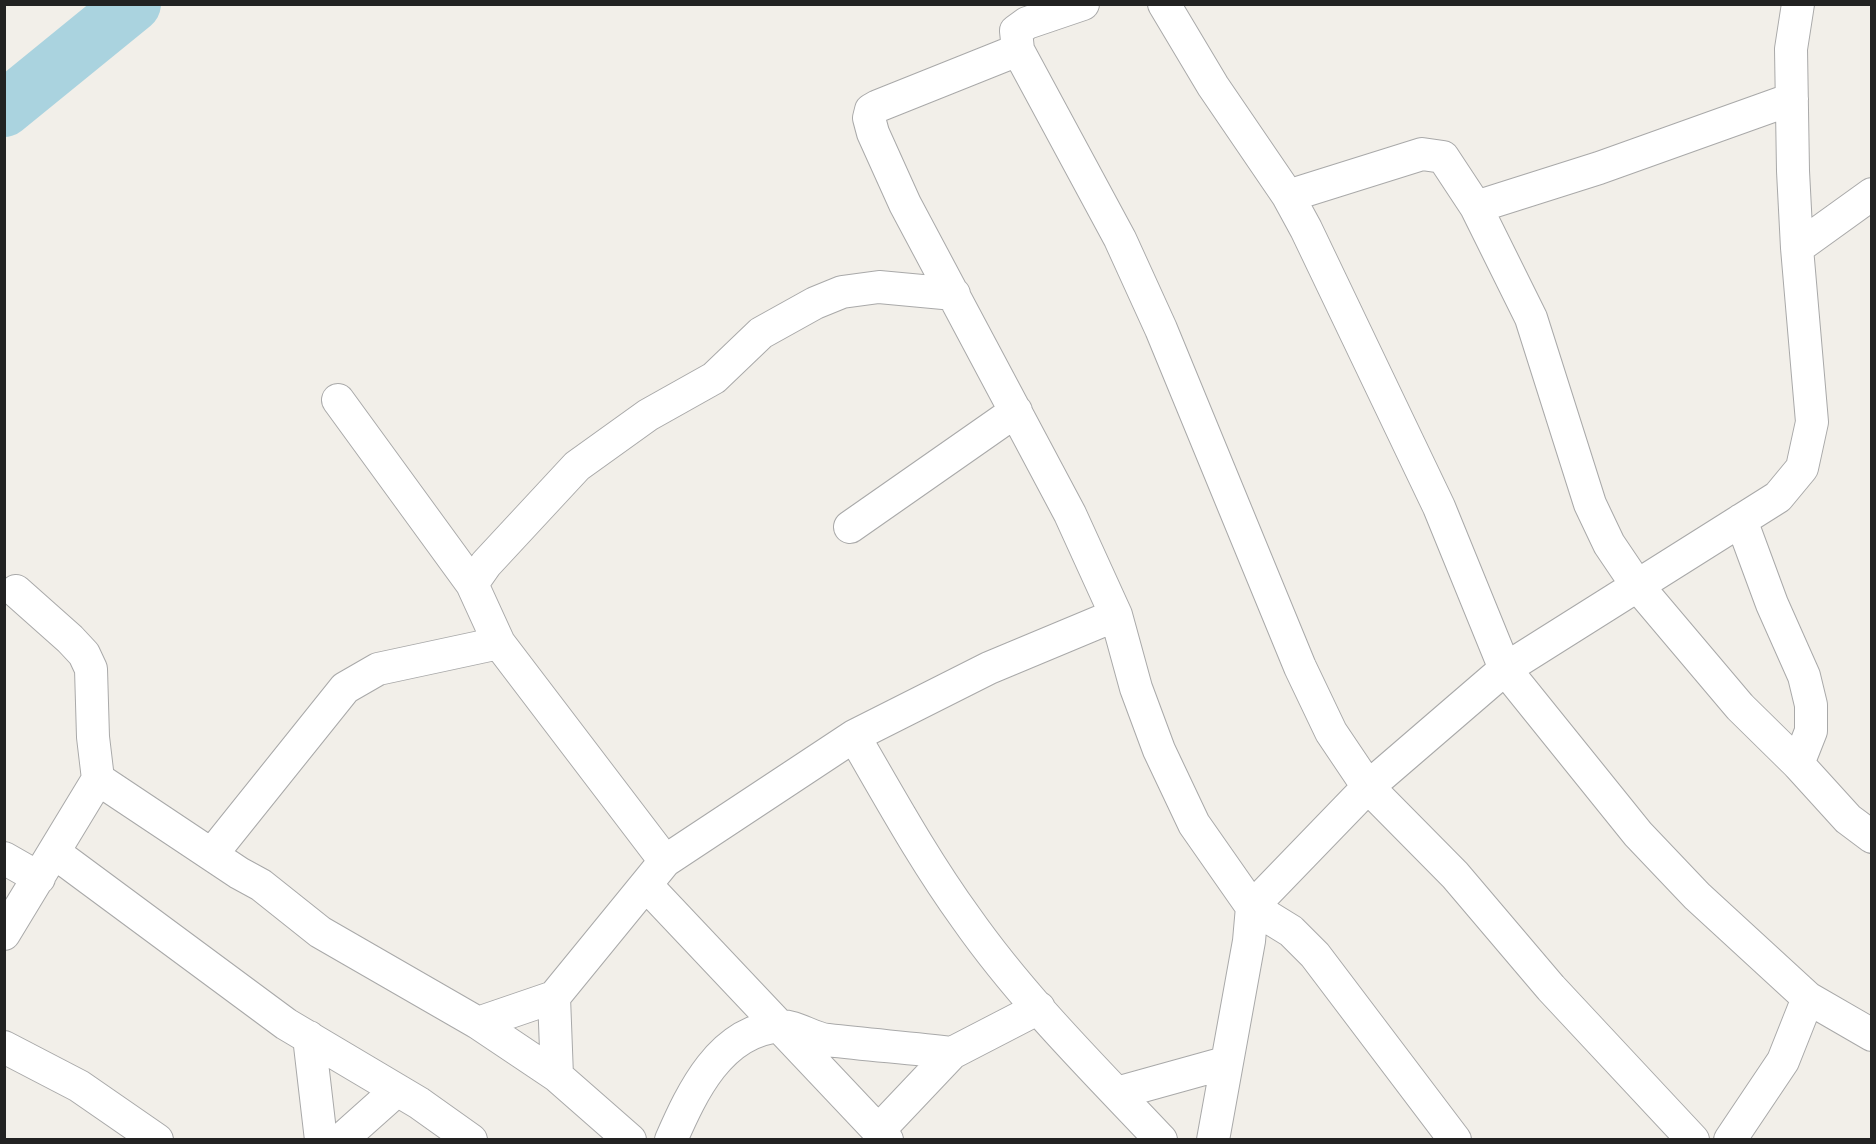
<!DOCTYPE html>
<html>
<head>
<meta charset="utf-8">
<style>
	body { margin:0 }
	#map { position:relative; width:1876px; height:1144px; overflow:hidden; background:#f2efe9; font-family:"Space Grotesk",sans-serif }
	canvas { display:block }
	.frame { position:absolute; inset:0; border:6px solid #222; pointer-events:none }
</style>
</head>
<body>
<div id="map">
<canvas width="1876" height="1144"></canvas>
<div class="frame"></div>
</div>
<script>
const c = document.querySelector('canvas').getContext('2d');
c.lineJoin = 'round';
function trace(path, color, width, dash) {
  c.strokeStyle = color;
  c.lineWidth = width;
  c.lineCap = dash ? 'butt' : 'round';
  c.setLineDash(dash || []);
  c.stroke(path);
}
trace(new Path2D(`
	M4 109 133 4`), '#aad3df', 56);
const minor = new Path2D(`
	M1083 4 1027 23 1016 31 1018 50 1120 239 1161 329 1300 667 1331 732 1368 787 1455 875 1551 988 1693 1140
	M1164 4 1213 86 1288 196 1306 229 1439 507 1505 669 1638 834 1697 896 1808 998 1872 1035
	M1018 50 878 106 871 110 869 118 873 133 905 204 1070 514 1116 615 1136 688 1159 750 1194 824 1252 907 1291 931 1315 955 1455 1140
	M1288 196 1422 154 1443 157 1476 207 1531 318 1590 504 1609 544 1636 584 1740 707 1798 764 1848 819 1872 837
	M1476 207 1599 168 1792 99
	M1797 248 1872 194
	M338 400 472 584 499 643 665 861
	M1741 520 1772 604 1804 676 1811 705V731L1798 764
	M850 527 1016 411
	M472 584 486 564 577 466 648 415 714 378 761 333 815 303 842 292 879 287 954 294
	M854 736C890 798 924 860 966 918 1022 998 1094 1069 1161 1140
	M98 779 239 873 261 885 320 932 478 1023 557 1076 630 1140
	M55 853 286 1024 419 1103 471 1140
	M212 854 345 688 378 669 499 643
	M4 858 39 878
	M646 885 887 1140
	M4 934 98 779 93 737 91 669 84 654 70 639 16 591
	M554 997 557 1076
	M478 1023 554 997 665 861 854 736 989 668 1116 615
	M309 1037 321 1140
	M4 1047 79 1086 157 1140
	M1117 1093 1225 1063
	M880 1129 952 1053 1039 1008
	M341 1140 397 1090
	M671 1140C692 1092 720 1031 780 1026 795 1025 813 1039 828 1040 870 1045 911 1048 952 1053
	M1213 1140 1249 941 1252 907 1368 787 1505 669 1778 497 1802 468 1812 422 1797 248 1793 171 1791 49 1798 4
	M1730 1140 1783 1061 1808 998`);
trace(minor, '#a9a9a9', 34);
trace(minor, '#fff', 32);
</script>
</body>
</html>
